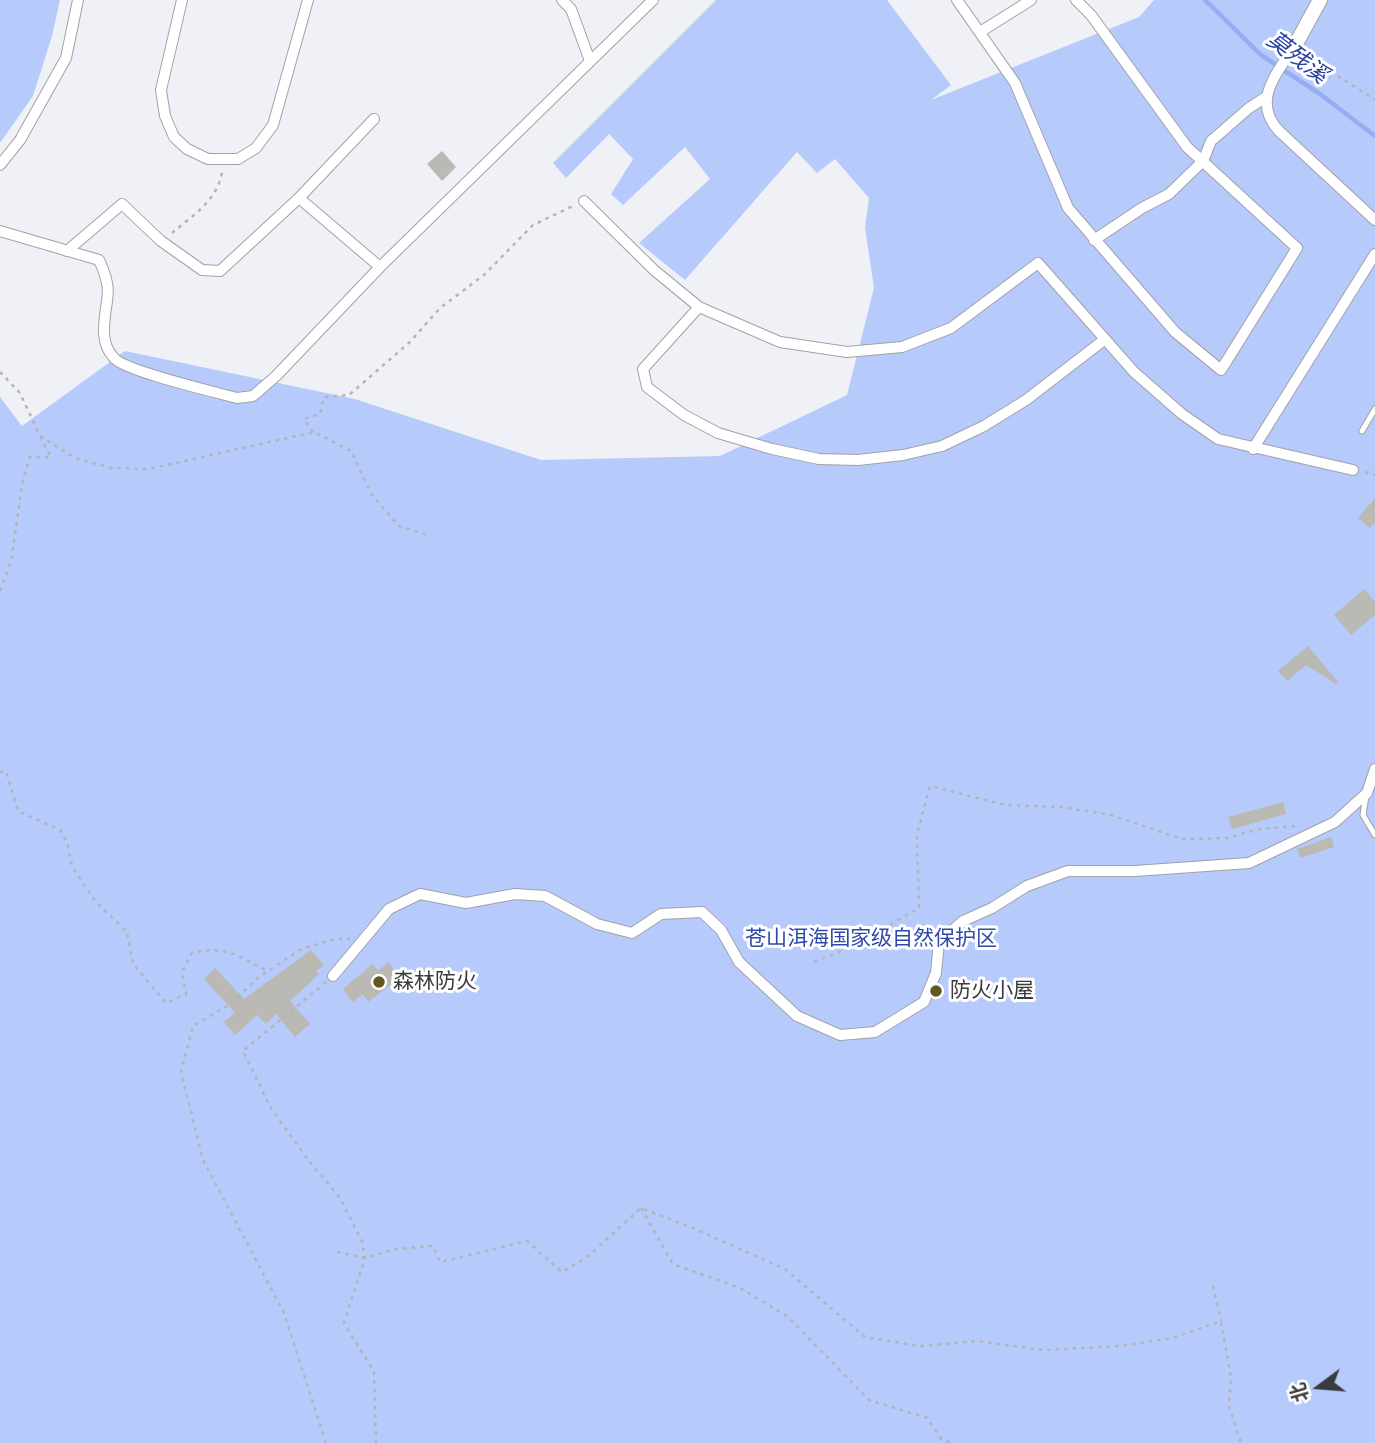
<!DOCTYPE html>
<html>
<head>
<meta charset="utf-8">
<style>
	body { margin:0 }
	#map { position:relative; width:1375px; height:1443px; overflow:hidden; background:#eff1f7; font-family:"PT Sans Narrow","Noto Sans SC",sans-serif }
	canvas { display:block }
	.north { position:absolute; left:1284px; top:1352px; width:70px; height:70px; -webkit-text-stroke:5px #fff; paint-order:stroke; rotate:254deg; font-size:19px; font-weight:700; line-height:28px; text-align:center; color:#3a3b3d }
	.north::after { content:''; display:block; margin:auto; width:24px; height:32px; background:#3a3b3d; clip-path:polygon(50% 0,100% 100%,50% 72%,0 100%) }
</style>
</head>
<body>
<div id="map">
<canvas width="1375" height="1443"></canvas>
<div class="north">北</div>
</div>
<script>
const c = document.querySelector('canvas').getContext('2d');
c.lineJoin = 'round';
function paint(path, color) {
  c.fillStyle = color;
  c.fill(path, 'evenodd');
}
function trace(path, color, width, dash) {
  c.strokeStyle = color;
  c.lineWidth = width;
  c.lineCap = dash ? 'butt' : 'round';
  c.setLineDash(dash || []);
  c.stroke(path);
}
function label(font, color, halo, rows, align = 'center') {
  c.font = font + ' "PT Sans Narrow","Noto Sans SC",sans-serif';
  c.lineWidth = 6;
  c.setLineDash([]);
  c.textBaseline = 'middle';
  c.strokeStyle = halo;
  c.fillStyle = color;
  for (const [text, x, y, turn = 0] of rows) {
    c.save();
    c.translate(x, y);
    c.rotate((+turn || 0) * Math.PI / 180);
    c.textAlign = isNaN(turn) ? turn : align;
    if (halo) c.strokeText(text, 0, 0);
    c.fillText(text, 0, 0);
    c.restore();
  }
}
paint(new Path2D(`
	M0 0H60L52 36 33 96 0 143Z
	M716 0H887L951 85 931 100 1139 17 1154 0H1375V1443H0V397L22 426 125 351 355 399 541 460 720 456 847 395 874 288 865 228 869 198 835 159 817 173 797 152 685 280 639 243 710 179 685 147 623 205 611 194 633 159 609 134 566 178 553 163Z`), '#b6cafb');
trace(new Path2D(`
	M1205 0 1261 55 1320 94 1375 136`), '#95aef1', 4.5);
paint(new Path2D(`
	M442 151 456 167 442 181 427 164Z
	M1375 498V522L1370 528 1358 518Z
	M1364 589 1375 602V615L1351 635 1334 615Z
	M1308 646 1338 682 1336 684 1306 665 1287 681 1278 671Z
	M1283 802 1286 814 1232 829 1228 817Z
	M1331 837 1334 847 1300 858 1297 849Z
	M311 950 324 965 316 971 319 974 290 1001 310 1024 295 1037 276 1014 266 1024 257 1015 235 1035 224 1022 235 1013 204 979 215 968 244 999Z
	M389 962 399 978 368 1002 363 994 353 1002 343 989 373 964 378 971Z`), '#bab9b3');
const service = new Path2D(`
	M1362 431 1375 409
	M1366 796 1363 815 1375 835`);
const minor = new Path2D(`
	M182 0 161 90 165 116 174 137 187 149 208 159H238L256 148 273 125 308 0
	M562 0 571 9 590 61
	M957 0 1015 83 1068 208 1175 332 1221 370 1297 248 1187 147 1091 15 1076 0
	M980 32 1031 0
	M1297 42C1279 71 1250 100 1279 131L1375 220
	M0 165 20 140 66 58 78 0
	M299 198 374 119
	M584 201 654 270 699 307 780 342 847 352 902 347 951 328 1038 263 1134 372 1182 414 1218 439 1353 470
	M0 231 99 260C116 296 103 300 104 334 105 344 107 350 114 358 125 371 215 392 237 398L253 396 276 376 380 267 653 0
	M1094 240 1142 208 1169 194 1203 161 1211 141 1249 108 1266 97
	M67 251 122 204 161 241 202 270 220 271 299 198 380 267
	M699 307 643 369 647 387 684 415 718 433 772 449 819 459 858 460 903 455 942 446 984 426 1026 400 1104 340
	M1253 449 1375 254
	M333 976 389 909 420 894 466 903 515 894 545 896 597 924 632 933 661 914 702 912 721 930 739 962 797 1016 840 1035 875 1032 924 1002 936 973 939 942 963 921 992 908 1027 886 1068 871H1135L1249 863 1335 822 1367 793 1375 769`);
const tertiary = new Path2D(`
	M1297 42 1320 0`);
trace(service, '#a0a2a8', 7);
trace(minor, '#a0a2a8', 12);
trace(tertiary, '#a0a2a8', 16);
trace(new Path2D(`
	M1302 53 1375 100
	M172 233C192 216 218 200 222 172
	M0 372 20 393 40 436 77 459 112 468 149 469 314 432 351 451 372 495 399 526 427 535
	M313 432 304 419 320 414 324 397 349 395 410 342 440 308 484 275 533 225 575 205
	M1365 472 1375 475
	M0 591 11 562 23 479 30 457H51L41 439
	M0 772 6 771 18 811 60 830 67 842 72 866 95 901 127 932 133 964 166 1003 186 994 182 972 192 953C226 945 238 956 267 971
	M814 962 852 947 919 908 917 834 930 786 1005 805 1061 807 1111 815 1182 839 1226 838 1260 829 1297 826
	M326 982 243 1051 272 1110 309 1161 340 1198 362 1241 365 1258 344 1323 374 1372 376 1443
	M641 1208 673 1264 740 1288 787 1316 869 1400 927 1418 942 1440 953 1443
	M337 1252 365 1258 396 1249 433 1246 440 1262 527 1241 562 1272 586 1258 641 1208 695 1229 785 1269 865 1337 920 1346 977 1341 1044 1350 1120 1346 1173 1338 1221 1321 1231 1378 1229 1406 1241 1443
	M1213 1286 1221 1321
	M326 1443 284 1313 203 1160 181 1072 193 1026 229 1005 259 977 301 949 335 939H350`), '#b2b4b8', 2.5, [3.5, 5]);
trace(service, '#fff', 5);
trace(minor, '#fff', 10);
trace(tertiary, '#fff', 14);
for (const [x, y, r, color] of [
	[379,982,7,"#605723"],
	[936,991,7,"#605723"]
]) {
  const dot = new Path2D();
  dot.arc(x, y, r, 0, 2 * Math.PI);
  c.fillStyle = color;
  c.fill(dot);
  trace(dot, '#fff', 2.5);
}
label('21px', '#2f49a8', '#fff', [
	["苍山洱海国家级自然保护区",871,939]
]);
label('21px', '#3a3b3d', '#fff', [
	["森林防火",393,982],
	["防火小屋",950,991]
], 'left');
label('italic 23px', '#273f9d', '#fff', [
	["莫残溪",1297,58,37]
]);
</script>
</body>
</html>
